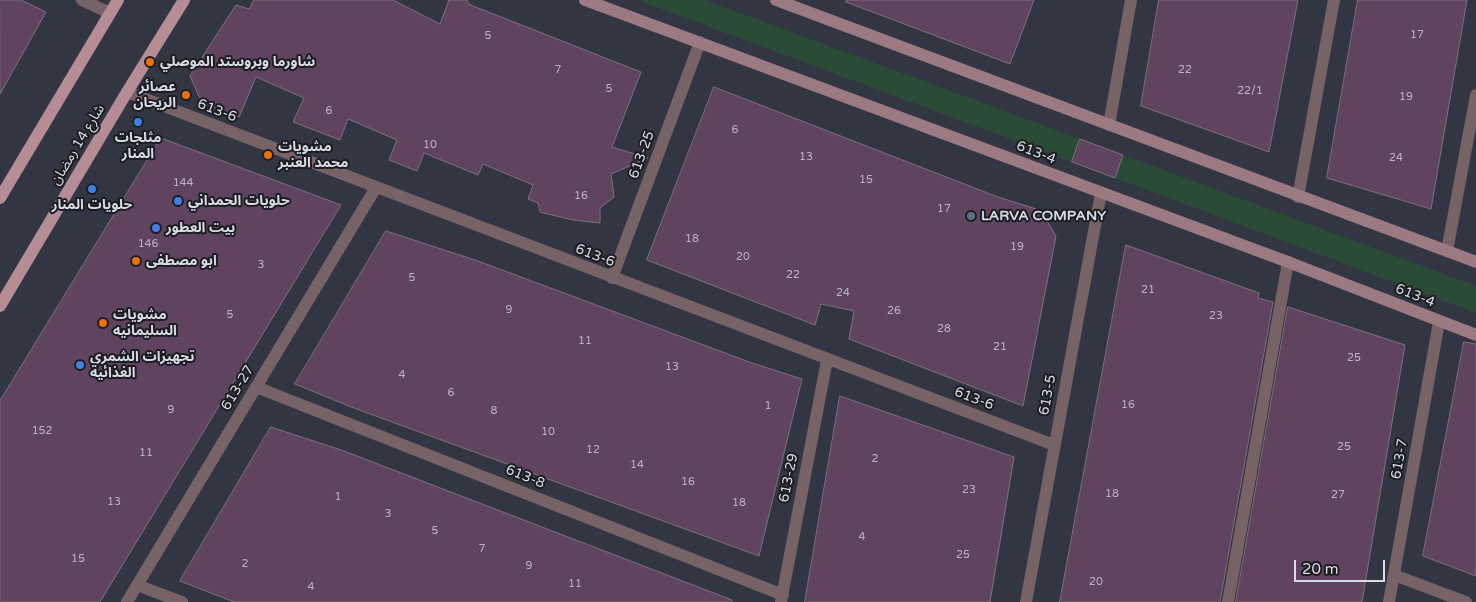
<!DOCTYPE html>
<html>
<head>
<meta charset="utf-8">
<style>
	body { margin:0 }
	#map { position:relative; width:1476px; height:602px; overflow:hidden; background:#323542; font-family:"Varela Round",sans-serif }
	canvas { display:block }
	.scale { position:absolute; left:1294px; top:560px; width:91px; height:22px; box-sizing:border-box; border:2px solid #d9dbe4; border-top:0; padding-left:6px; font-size:15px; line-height:18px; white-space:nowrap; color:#d9dbe4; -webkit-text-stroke:4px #1c1d23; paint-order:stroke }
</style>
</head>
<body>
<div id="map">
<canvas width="1476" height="602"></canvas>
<div class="scale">20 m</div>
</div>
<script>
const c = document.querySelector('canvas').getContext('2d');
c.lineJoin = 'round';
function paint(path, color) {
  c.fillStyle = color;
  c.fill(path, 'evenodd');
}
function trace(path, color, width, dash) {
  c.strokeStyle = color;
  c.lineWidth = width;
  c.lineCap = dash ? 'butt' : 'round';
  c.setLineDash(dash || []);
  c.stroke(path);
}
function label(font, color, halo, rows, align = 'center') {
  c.font = font + ' "Varela Round","Noto Sans Arabic",sans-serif';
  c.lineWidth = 4;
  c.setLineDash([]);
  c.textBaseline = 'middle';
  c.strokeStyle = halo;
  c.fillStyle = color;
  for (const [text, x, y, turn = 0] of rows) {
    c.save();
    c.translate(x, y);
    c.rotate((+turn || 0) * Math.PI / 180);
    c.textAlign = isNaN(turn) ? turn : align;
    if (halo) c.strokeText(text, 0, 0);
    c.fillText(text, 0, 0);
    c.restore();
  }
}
paint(new Path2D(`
	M637 0H705L1080 139 1072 162Z
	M1123 155 1476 286V313L1115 178Z`), '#2a4b36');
const building = new Path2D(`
	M0 0H21L46 12 0 94Z
	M254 0H393L440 24 449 0H467L468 4 641 72 612 147 648 158 611 174 614 197 600 208V223L573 220 540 212 538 203 528 199 533 185 483 164 478 175 424 153 417 171 389 160 397 140 348 119 340 140 293 122 304 98 256 77 239 117 202 103 190 76 236 5 249 9Z
	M847 0H1034L1010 64 846 2Z
	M1159 0H1298L1269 152 1141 106Z
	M1358 0H1467L1431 209 1327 178Z
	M714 87 998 197 1036 209 1044 216 1056 236 1023 406 849 339 854 311 821 304 815 325 647 260Z
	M161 138 341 205 100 602H0V401Z
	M1080 139 1123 155 1115 178 1072 162Z
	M386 231 478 261 752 363 802 379 759 556 351 407 295 384Z
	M1126 245 1259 293 1258 298 1273 302 1220 602H1060Z
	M1288 307 1405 345 1362 602H1236Z
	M1464 342 1476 344V576L1423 556Z
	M840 396 1014 457 990 602H805Z
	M271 427 344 451 732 600V602H234L180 581Z`);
paint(building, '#60435f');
trace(building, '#7d717d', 1);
trace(new Path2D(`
	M82 0 110 13
	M127 92 1054 445
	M1109 125 1131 0
	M1298 197 1334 0
	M1447 251 1476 95
	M612 278 700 42
	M256 387 783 595
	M1394 575 1466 602
	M137 585 182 602
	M127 602 375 189
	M781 602 827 360
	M1026 602 1101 193
	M1228 602 1288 262
	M1389 602 1439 322`), '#776266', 12);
trace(new Path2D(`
	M585 0 1288 262 1476 335
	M776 0 1476 262`), '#9b7b81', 12);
trace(new Path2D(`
	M0 198 118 0
	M0 306 127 92 184 0`), '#b68d95', 12);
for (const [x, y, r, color] of [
	[150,62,5,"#e8710a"],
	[186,95,5,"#e8710a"],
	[138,122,5,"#3f7fe0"],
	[268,155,5,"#e8710a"],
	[92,189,5,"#3f7fe0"],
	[178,201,5,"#3f7fe0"],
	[971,216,5,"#5c6f8a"],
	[156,228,5,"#3f7fe0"],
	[136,261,5,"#e8710a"],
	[103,323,5,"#e8710a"],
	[80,365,5,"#3f7fe0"]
]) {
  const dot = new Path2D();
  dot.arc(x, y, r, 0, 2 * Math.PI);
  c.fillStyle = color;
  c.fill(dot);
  trace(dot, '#1c1d23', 2);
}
label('11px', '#bbb5c3', null, [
	["17",1417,35],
	["5",488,36],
	["7",558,70],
	["22",1185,70],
	["5",609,89],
	["22/1",1250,91],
	["19",1406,97],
	["6",329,111],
	["6",735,130],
	["10",430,145],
	["13",806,157],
	["24",1396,158],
	["15",866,180],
	["144",183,183],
	["16",581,196],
	["17",944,209],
	["18",692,239],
	["146",148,244],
	["19",1017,247],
	["20",743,257],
	["3",261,265],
	["22",793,275],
	["5",412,278],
	["21",1148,290],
	["24",843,293],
	["9",509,310],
	["26",894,311],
	["5",230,315],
	["23",1216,316],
	["28",944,329],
	["11",585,341],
	["21",1000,347],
	["25",1354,358],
	["13",672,367],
	["4",402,375],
	["6",451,393],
	["16",1128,405],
	["1",768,406],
	["9",171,410],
	["8",494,411],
	["152",42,431],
	["10",548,432],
	["25",1344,447],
	["12",593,450],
	["11",146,453],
	["2",875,459],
	["14",637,465],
	["16",688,482],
	["23",969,490],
	["18",1112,494],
	["27",1338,495],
	["1",338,497],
	["13",114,502],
	["18",739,503],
	["3",388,514],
	["5",435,531],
	["4",862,537],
	["7",482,549],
	["25",963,555],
	["15",78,559],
	["2",245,564],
	["9",529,566],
	["20",1096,582],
	["11",575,584],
	["4",311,587]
]);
label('bold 14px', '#d9dbe4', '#1c1d23', [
	["شاورما وبروستد الموصلي",160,62],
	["عصائر",176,87,"right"],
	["الريحان",176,103,"right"],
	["مثلجات",138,138,"center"],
	["المنار",138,154,"center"],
	["مشويات",278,147],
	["محمد العنبر",278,163],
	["حلويات الحمداني",188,201],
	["حلويات المنار",92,205,"center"],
	["LARVA COMPANY",981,216],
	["بيت العطور",166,228],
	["ابو مصطفى",146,261],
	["مشويات",113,315],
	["السليمانيه",113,331],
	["تجهيزات الشمري",90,357],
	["الغذائية",90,373]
], 'left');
label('14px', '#d9dbe4', '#1c1d23', [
	["613-6",217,111,21],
	["شارع 14 رمضان",78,145,-59],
	["613-4",1036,153,21],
	["613-25",642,155,-70],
	["613-6",595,256,21],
	["613-4",1415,296,22],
	["613-27",238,388,-59],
	["613-5",1048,395,-79],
	["613-6",974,399,21],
	["613-7",1400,459,-80],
	["613-8",525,477,22],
	["613-29",789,478,-79]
]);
</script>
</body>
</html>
